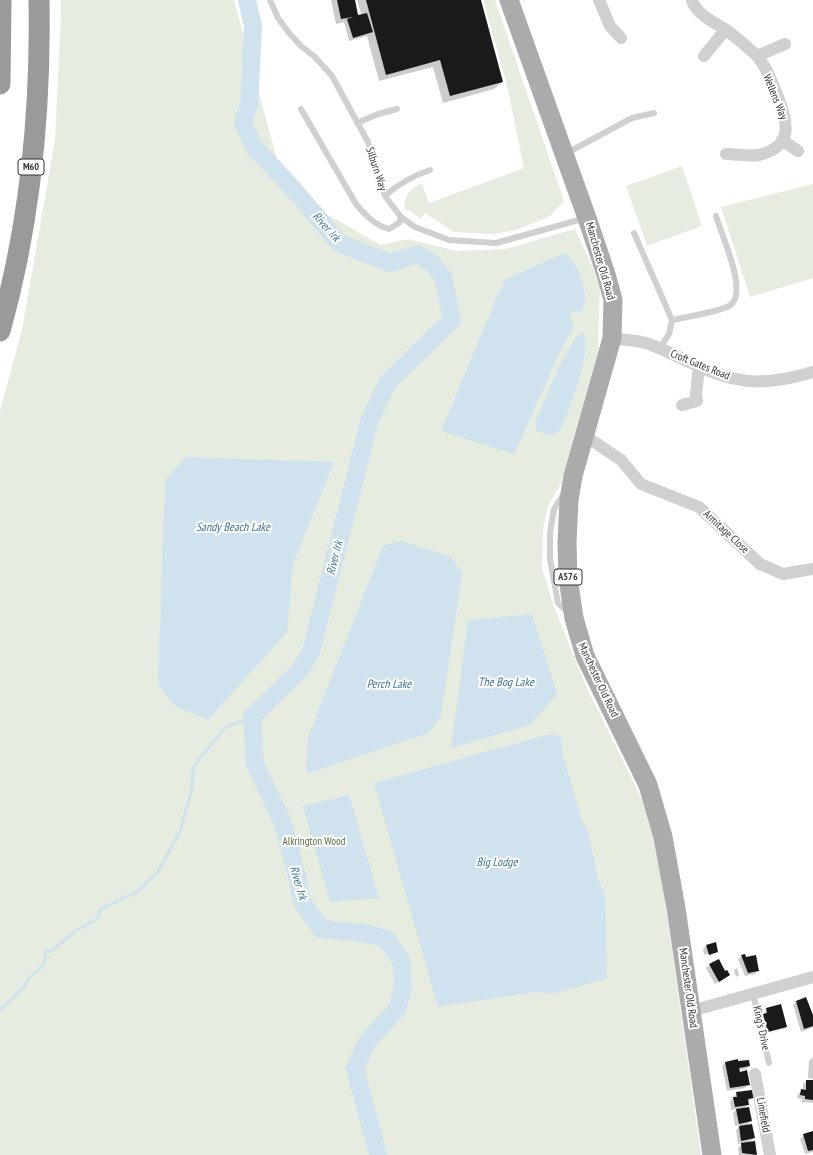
<!DOCTYPE html>
<html>
<head>
<meta charset="utf-8">
<style>
	body { margin:0 }
	canvas { display:block; background:#fff }
</style>
</head>
<body>
<canvas width="813" height="1155"></canvas>
<script>
const c = document.querySelector('canvas').getContext('2d');
c.lineJoin = 'round';
function paint(path, color) {
  c.fillStyle = color;
  c.fill(path, 'evenodd');
}
function trace(path, color, width, dash) {
  c.strokeStyle = color;
  c.lineWidth = width;
  c.lineCap = dash ? 'butt' : 'round';
  c.setLineDash(dash || []);
  c.stroke(path);
}
function label(font, color, halo, rows, align = 'center') {
  c.font = font + ' "PT Sans Narrow",sans-serif';
  c.lineWidth = 4;
  c.setLineDash([]);
  c.textBaseline = 'middle';
  c.strokeStyle = halo;
  c.fillStyle = color;
  for (const [text, x, y, turn = 0] of rows) {
    c.save();
    c.translate(x, y);
    c.rotate((+turn || 0) * Math.PI / 180);
    c.textAlign = isNaN(turn) ? turn : align;
    if (halo) c.strokeText(text, 0, 0);
    c.fillText(text, 0, 0);
    c.restore();
  }
}
paint(new Path2D(`
	M61 0H234L277 160 328 215 381 245 408 239 456 251 506 249 575 229 600 283 598 351 561 483 547 508 543 530 542 568 554 607 586 686 654 824 701 1155H0V411L22 330 55 140 61 16Z
	M483 0H495L564 201 549 217 515 230 494 234 454 232 425 213 420 219 409 210H405C403 197 409 188 422 184L429 203 524 168 506 81Z
	M682 166 702 226 647 246 626 186Z
	M813 184V278L750 297 721 207Z`), '#e6ecdf');
paint(new Path2D(`
	M564 253C578 260 592 299 581 312L576 311 569 315 574 327 565 341 514 454 441 431 494 304C496 295 503 289 504 280Z
	M583 332C593 352 569 410 560 431L550 435 536 430V421C545 402 567 340 583 332Z
	M186 457 334 462 293 564 287 632 208 720 175 706 158 684 165 480Z
	M401 541 451 557 462 573 441 716 429 733 306 774 308 737 383 546Z
	M532 614 557 694 530 725 451 748 468 620Z
	M550 734 561 736 562 753 582 820 587 828 598 878 605 896 607 978 557 993 535 992 438 1007 374 783Z
	M349 795 379 898 330 902 303 806Z`), '#cfe2ee');
paint(new Path2D(`
	M331 0H354L357 15 362 16 357 0H480L502 82 494 89 443 103 433 67 379 81 367 36 349 41 344 22 336 24Z
	M706 946 717 952 714 955 705 957 715 954V952L704 955 703 949Z
	M742 956 758 970 755 974 745 976 738 959Z
	M718 960 729 975 715 984 706 968Z
	M737 968 739 975 736 977 734 970Z
	M805 999 813 1019V1027L801 1032 793 1005 796 1002Z
	M767 1009 786 1027 782 1030 765 1035 783 1029V1027L764 1032 761 1018Z
	M813 1057V1079L808 1078 809 1061Z
	M726 1062 749 1066 746 1069 739 1070 749 1084 745 1088 727 1091 722 1066Z
	M807 1081H813V1103L802 1102V1099L797 1098 798 1094 803 1090V1084Z
	M737 1093 753 1098 747 1102 748 1104 743 1109 751 1121 746 1126 754 1138 749 1143 756 1155H739L738 1148 743 1143 738 1144 736 1130 741 1125 735 1126 733 1113 737 1109 731 1110 730 1102Z
	M813 1132V1152L805 1154 800 1139 804 1135Z`), '#0003');
trace(new Path2D(`
	M0 1010 25 986 28 979 45 964V954L47 951H51L77 930 94 921 98 917 101 909 138 891 158 872 180 831 192 789 193 768 203 754 226 727 252 717`), '#cfe2ee', 3);
trace(new Path2D(`
	M247 0 253 26 249 105 243 123 254 147 295 191 339 243 390 263 418 254 433 264 443 277 452 320 388 382 370 419 311 652 300 670 252 717 255 764 282 821 296 872 302 902 321 929 363 933 387 939 402 963 403 987 397 1009 367 1042 355 1068 378 1155`), '#cfe2ee', 18);
paint(new Path2D(`
	M337 0H355L358 15 367 13 373 32 353 38 347 19 353 17 341 19Z
	M366 0H481L503 82 450 96 440 60 386 75Z
	M716 942 718 952 709 955 706 945Z
	M745 954 746 957 756 955 759 971 748 973 741 955Z
	M719 959 725 971 727 970 730 975 719 982 709 964Z
	M806 997 813 1015V1026L804 1029 796 1001Z
	M781 1004 787 1027 768 1032 763 1014 767 1013 766 1008Z
	M738 1059V1061L749 1060 750 1066 739 1068 740 1072 747 1070 750 1085 730 1088 725 1062Z
	M806 1080H813V1100L805 1099V1096L800 1095 801 1089 806 1090Z
	M752 1090 754 1098 748 1099 749 1105 735 1107 733 1097H737L736 1092Z
	M749 1107 752 1121 739 1124 736 1109Z
	M752 1124 755 1138 741 1141 739 1126Z
	M813 1131V1150L808 1151 803 1134Z
	M755 1141 757 1155 742 1153 741 1143Z`), '#1a1a1a');
trace(new Path2D(`
	M270 0 278 18 289 33 301 46 315 57 332 76 368 142 385 196 401 217 415 227 449 240 496 243 586 218
	M301 109 356 204C366 216 375 225 389 229L399 223 401 217
	M357 123 378 114 397 109
	M565 154 632 118 654 113
	M385 196C399 183 412 176 430 170
	M634 233 672 320
	M659 349 669 334 672 320C686 317 718 312 729 306 750 295 721 234 716 216
	M563 495 554 509 550 533V559L558 603 569 613
	M753 994 769 1063`), '#d0d0d0', 6);
trace(new Path2D(`
	M599 0 610 26 621 38
	M692 0C696 14 713 22 725 29 735 36 746 46 755 54 765 63 773 85 778 97 788 123 794 146 759 155 749 157 736 154 726 154
	M704 56 725 30
	M757 56 785 44
	M782 140 798 151
	M612 338C623 340 635 340 646 343 681 355 711 378 749 381 771 383 793 378 813 372
	M682 405 697 401 696 394 699 367
	M584 435 621 460 641 484 699 507 760 564 783 574 813 569
	M691 1011 813 977
	M755 1074 770 1155`), '#d0d0d0', 12);
trace(new Path2D(`
	M509 0 587 218 606 274 613 300 612 338 573 476 569 500 567 543 568 578 574 618 585 656 648 785 663 837 676 908 712 1155`), '#ababab', 19);
trace(new Path2D(`
	M0 84 1 0
	M0 331C30 224 41 110 39 0`), '#9a9a9a', 21);
for (const [x, y, w] of [
	[31,167,26],
	[568,577,28]
]) {
  const box = new Path2D();
  box.roundRect(x - w / 2, y - 8, w, 16, 3);
  c.fillStyle = '#fff';
  c.fill(box);
  trace(box, '#333', 1);
}
label('bold 10px', '#333', null, [
	["M60",31,167],
	["A576",568,577]
]);
label('11px', '#333', '#fff', [
	["Wellens Way",775,97,68],
	["Silburn Way",376,169,72],
	["Manchester Old Road",600,261,74],
	["Croft Gates Road",700,365,22],
	["Armitage Close",726,532,43],
	["Manchester Old Road",598,680,65],
	["Manchester Old Road",688,988,82],
	["King's Drive",761,1028,78],
	["Limefield",763,1115,80]
]);
label('11px', '#56703f', '#fff', [
	["Alkrington Wood",314,842]
]);
label('italic 12px', '#3f7597', '#fff', [
	["River Irk",326,227,48],
	["Sandy Beach Lake",233,528],
	["River Irk",335,558,-76],
	["The Bog Lake",506,683],
	["Perch Lake",389,685],
	["Big Lodge",497,863],
	["River Irk",298,883,74]
]);
</script>
</body>
</html>
